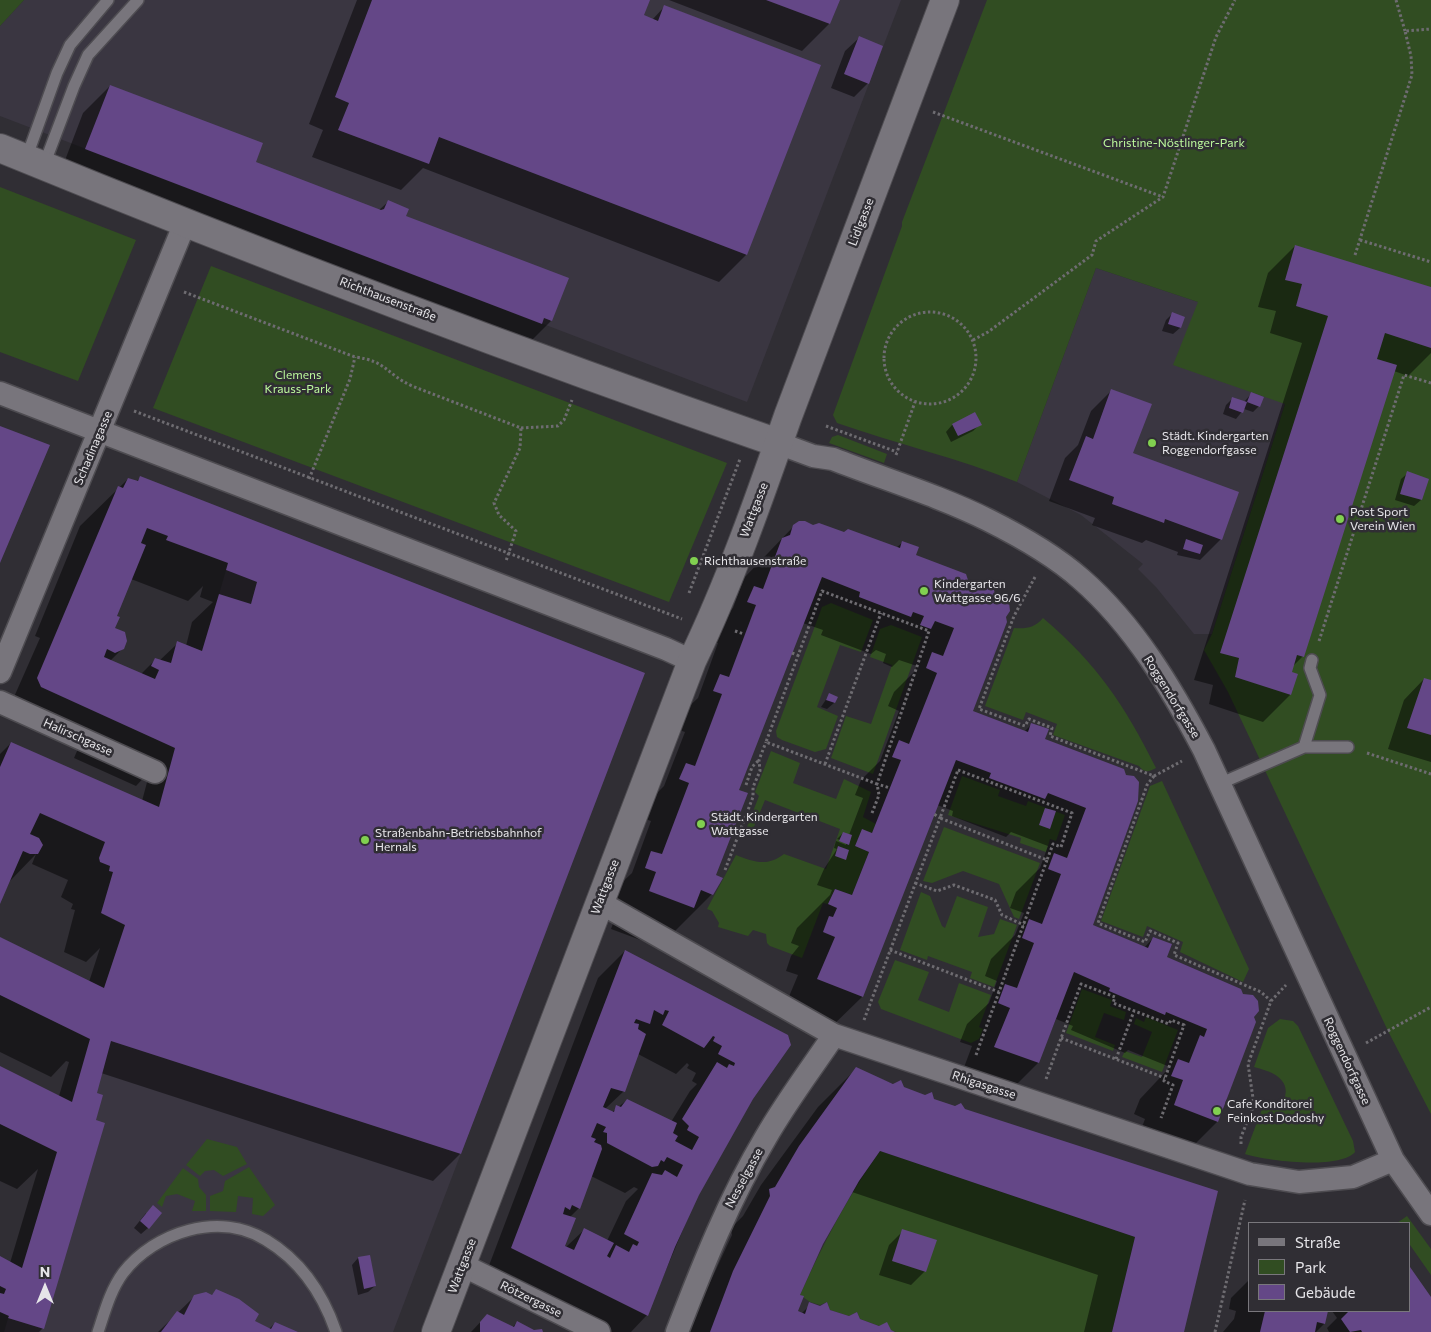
<!DOCTYPE html>
<html>
<head>
<meta charset="utf-8">
<style>
	body { margin:0 }
	#map { position:relative; width:1431px; height:1332px; overflow:hidden; background:#302e34; font-family:Commissioner,sans-serif }
	canvas { display:block }
	.legend { position:absolute; left:1248px; top:1222px; width:162px; height:90px; box-sizing:border-box; background:#302e34; border:1px solid #79777c; margin:0; padding:6px 9px; list-style:none; font-size:15px; color:#e6e5e9 }
	.legend li { display:flex; align-items:center; gap:10px; height:25px }
	.legend b { width:25px; border:1px solid #79777c }
	.north { position:absolute; left:20px; top:1262px; width:50px; height:50px; -webkit-text-stroke:4px #302e34; paint-order:stroke; rotate:0deg; font-size:14px; font-weight:700; line-height:20px; text-align:center; color:#e6e5e9 }
	.north::after { content:''; display:block; margin:auto; width:18px; height:22px; background:#e6e5e9; clip-path:polygon(50% 0,100% 100%,50% 72%,0 100%) }
</style>
</head>
<body>
<div id="map">
<canvas width="1431" height="1332"></canvas>
<ul class="legend">
<li><b style="height:6px;background:#78757c"></b>Straße</li>
<li><b style="height:14px;background:#314d22"></b>Park</li>
<li><b style="height:14px;background:#644787"></b>Gebäude</li>
</ul>
<div class="north">N</div>
</div>
<script>
const c = document.querySelector('canvas').getContext('2d');
c.lineJoin = 'round';
function paint(path, color) {
  c.fillStyle = color;
  c.fill(path, 'evenodd');
}
function trace(path, color, width, dash) {
  c.strokeStyle = color;
  c.lineWidth = width;
  c.lineCap = dash ? 'butt' : 'round';
  c.setLineDash(dash || []);
  c.stroke(path);
}
function label(font, color, halo, rows, align = 'center') {
  c.font = font + ' Commissioner,sans-serif';
  c.lineWidth = 5;
  c.setLineDash([]);
  c.textBaseline = 'middle';
  c.strokeStyle = halo;
  c.fillStyle = color;
  for (const [text, x, y, turn = 0] of rows) {
    c.save();
    c.translate(x, y);
    c.rotate((+turn || 0) * Math.PI / 180);
    c.textAlign = isNaN(turn) ? turn : align;
    if (halo) c.strokeText(text, 0, 0);
    c.fillText(text, 0, 0);
    c.restore();
  }
}
paint(new Path2D(`
	M24 0H901L747 402 0 116V26Z
	M1096 268 1306 338 1212 634H1194L1156 587 1138 569 1143 564 1081 515 1017 482Z
	M226 570 588 710 568 872 393 1332H4L125 925Z`), '#3a3641');
paint(new Path2D(`
	M0 0H24L0 26Z
	M987 0H1431V1114L1388 1031 1228 692 1204 650 1212 634 1285 404 1173 365 1198 302 1096 268 1017 482C958 458 897 444 837 423L833 415 902 226V222Z
	M0 187 136 240 78 381 0 352Z
	M211 266 727 463 669 602 153 408Z
	M838 435 887 454 884 463 829 443 832 437Z
	M831 603 873 620 861 652 840 645 817 707 838 716 826 749 815 752 782 740 777 737 776 731 822 607Z
	M1043 618C1097 664 1124 704 1156 768 1149 772 1144 773 1139 766L1053 735 1057 724 1026 712 1023 720 985 706 1014 628C1025 629 1035 628 1043 618Z
	M891 625 922 637 873 774 831 758 846 716 871 724 892 665 870 657 880 629Z
	M771 751 800 763 793 783 836 799 844 779 871 792 863 817 876 824 872 833 862 830 855 846 869 852 852 895 835 889 828 904 823 903 802 958 770 946 767 943 766 934 753 930 748 936 718 927 719 923 712 911 707 909 736 855C754 862 767 867 784 854L826 869 840 829 765 800 751 834 745 832 759 796 755 792Z
	M962 776 1000 790 998 796 1026 806 1028 801 1065 815 1056 841 1050 839 1046 852 1020 843 1021 838 948 815Z
	M1162 781 1249 969 1243 982 1180 952 1183 942 1147 926 1143 937 1101 921 1150 786Z
	M944 827 1040 863 1019 919 1014 917 999 884 963 871 932 883 923 881Z
	M921 892 930 896 942 926 945 928 957 896 988 907 978 937 994 934 1000 919 1017 925 994 987 970 978 972 972 928 956 927 960 900 950Z
	M895 960 929 972 918 1000 949 1012 959 983 991 995 979 1027 983 1029 979 1039 971 1043 881 1009 878 1002Z
	M1082 989 1112 1000 1110 1006 1126 1012 1124 1020 1104 1013 1095 1037 1115 1045 1113 1051 1066 1033Z
	M1146 1017 1178 1030 1162 1072 1122 1057 1125 1051 1142 1057 1152 1032 1134 1024 1136 1018 1144 1022Z
	M1280 1019 1293 1021 1298 1026 1353 1141 1355 1152C1339 1170 1267 1161 1245 1154L1262 1109C1283 1112 1295 1089 1277 1076 1270 1071 1261 1069 1254 1067L1268 1028Z
	M207 1139 237 1147 247 1164 223 1176 214 1170 205 1171 200 1176 186 1165Z
	M880 1151 1135 1237 1112 1332H896L860 1319 857 1312 849 1316 830 1310 827 1302 820 1305 810 1302 800 1295C823 1244 848 1196 880 1151Z
	M249 1167 275 1205 263 1216 252 1214 253 1198 238 1196 236 1212 210 1211V1196L223 1191 225 1181Z
	M183 1168 198 1179 199 1187 206 1195V1211H192L195 1201 177 1194 166 1196 162 1207 157 1203Z
	M1407 1216 1431 1249V1275L1410 1245V1223H1397Z`), '#314d22');
paint(new Path2D(`
	M357 0H648L642 16 652 20 665 6 819 65 746 255 719 282 423 168 401 190 312 157 323 130 309 124Z
	M669 0H838L829 24 802 51Z
	M859 38 868 83 854 97 831 88 845 51Z
	M110 86 254 163 379 210 388 202 405 217 551 321 524 348 59 176 83 113Z
	M1295 246 1431 289V353L1408 376 1394 371 1303 656 1292 667 1290 673 1296 675 1290 695 1263 722 1209 704 1213 685 1194 680 1302 343 1270 333 1276 311 1258 307 1268 273Z
	M1172 314 1183 317 1180 328 1173 334 1162 331 1166 320Z
	M1111 391 1132 454 1221 539 1200 560 1177 555 1178 552 1146 540 1142 543 1092 525 1095 518 1049 501 1065 458 1078 445 1091 411Z
	M1251 394 1259 406 1253 412 1244 409 1236 419 1223 414 1226 405 1233 398 1244 402Z
	M975 414 980 424 973 431 951 442 946 432 952 425Z
	M1408 473 1421 500 1414 506 1395 500 1401 479Z
	M140 478 242 519 460 1154 433 1181 101 1073 43 1328 39 1332H0V1258L10 1263 38 1169 17 1189 0 1181V1068L59 1096 69 1062 66 1061 51 1077 0 1052V938L89 982 100 948 86 962 64 952 75 910 71 909 73 904 61 897 68 880 32 864 36 854 10 881 0 901V754L11 743 142 801 150 771 136 786 74 758 80 744 10 706 40 638 35 636 80 526 128 479 136 482ZM131 579 188 601 203 586 200 597 213 602 192 622 186 646 178 643 159 661 155 660 141 674 110 661 123 648 114 628 115 616Z
	M794 526H813L896 548 903 542 914 555 966 581 1005 617 971 712 1024 732 1032 724 1043 740 1123 770 1091 925 1144 948 1153 938 1165 958 1253 1017 1254 1022 1217 1122 1179 1160 1136 1143 1145 1119 1134 1114 1140 1099 1170 1067 1128 1050 1125 1053 1071 1030 1073 1026 1056 1019 1038 1063 1000 1101 957 1086 972 1046 960 1042 967 1024 989 1003 997 981 985 976 991 959 1015 935 1024 913 1010 908 1016 892 1040 868 1048 846 1011 832 1006 837 952 816 953 811 937 805 862 997 823 1035 780 1018 798 975 786 971 791 956 799 946 791 943 797 928 830 895 832 890 817 885 824 869 837 849 834 848 836 841 846 845V842L837 839 843 833 849 835 863 798 855 795 861 780 880 761 899 711 888 706 894 692 915 671 917 666 899 660 892 667 883 663 886 654 876 650 871 654 821 635 823 630 803 623 737 791 714 876 712 894 673 933 654 945 611 929 618 910 613 891 632 873 651 821 642 818 648 802 664 786 685 732 676 729 682 713 698 698 718 643 710 640 716 625 733 608 744 578Z
	M1424 679 1431 682V762L1388 749 1404 700Z
	M829 695 836 698 834 703 827 709 821 707Z
	M625 951 787 1036 698 1194 647 1315 631 1332H599L485 1276 598 978ZM638 1054 676 1074 687 1063 689 1065 687 1068 696 1073 692 1081 697 1084 690 1091 671 1122 627 1100 612 1112 605 1109 624 1091ZM591 1176 625 1193 634 1187 638 1189 626 1201 607 1241 584 1230 566 1247 564 1246 570 1217 579 1208Z
	M856 1069 933 1100 1217 1192 1183 1332H1084L1098 1275 852 1192 822 1243 798 1296 797 1312 801 1314 811 1304 892 1332H687L732 1235 731 1228 743 1216 761 1185 818 1107Z
	M146 1213 148 1228 141 1234 134 1228Z
	M903 1231 925 1271 911 1285 879 1275 889 1245Z
	M358 1258 375 1286 368 1292 358 1295 352 1265Z
	M1410 1269 1431 1299V1332H1329L1327 1328 1337 1318 1332 1311H1410Z
	M1250 1279V1311H1327L1324 1324 1316 1332H1223L1234 1319 1236 1311 1229 1309 1231 1298Z
	M216 1291 253 1321 269 1329 275 1323 294 1332H158L195 1296H211Z
	M487 1315 512 1328 517 1322 534 1331 542 1332H471Z`), '#0007');
paint(new Path2D(`
	M372 0H650L644 15 658 21 664 5 821 65 747 255 439 137 429 164 338 130 349 103 335 97Z
	M766 0H840L830 24Z
	M859 36 883 46 869 84 844 74Z
	M110 85 263 143 256 162 381 210 384 209 388 200 409 209 406 216 569 278 552 321 544 318 542 324 85 149Z
	M1295 245 1431 287V348L1385 333 1377 359 1397 365 1304 657 1297 655 1292 672 1298 674 1291 695 1235 677 1239 658 1220 653 1328 316 1296 306 1302 284 1285 280Z
	M1172 312 1185 317 1181 328 1168 324Z
	M1111 389 1152 404 1133 453 1239 492 1222 540 1165 519 1164 523 1112 504 1114 497 1069 480 1086 436 1093 439Z
	M1251 392 1264 397 1260 407 1247 402Z
	M1232 397 1247 402 1243 413 1229 408Z
	M975 412 982 425 958 436 952 424Z
	M0 426 50 445 0 563Z
	M1407 471 1429 479 1422 500 1400 494Z
	M140 476 645 673 461 1154 111 1041 97 1093 103 1095 96 1120 105 1123 44 1329 8 1318 9 1316 0 1312V1293L4 1294 6 1289 0 1286V1256L22 1268 57 1152 0 1124V1066L72 1102 90 1039 0 995V937L104 988 125 925 101 913 113 872 109 871 110 866 100 862 99 858 105 842 40 813 30 834 39 838 43 845 38 854H30L23 851 0 904V767L11 742 159 807 175 748 41 687 37 678 118 486 123 488 128 478 138 481ZM147 528 168 536 166 540 228 563 226 570 257 582 251 604 219 594 202 651 177 641 171 663 155 658 151 666 159 670 155 679 104 657 107 649 115 653 124 649 127 641 125 632 115 628 120 617 117 616 146 545 141 543Z
	M799 521H805L813 525 819 523 844 532 848 529 900 548 902 541 919 547 916 555 966 574 968 580 994 590 995 594 1004 595 1009 602 1010 611 1006 617 1007 622 973 711 1028 732 1031 723 1049 729 1045 739 1124 769 1126 775 1134 776 1139 782 1138 801 1093 925 1148 948 1153 937 1172 944 1167 957 1241 989 1243 994 1253 995 1258 1001 1259 1011 1254 1017 1256 1022 1218 1122 1174 1105 1183 1080 1171 1076 1178 1059 1189 1063 1200 1035 1204 1037 1207 1029 1166 1012 1165 1015 1109 991 1110 988 1074 972 1039 1063 994 1047 1010 1008 998 1003 1005 984 1017 988 1034 943 1022 938 1029 919 1042 924 1061 874 1048 869 1054 853 1067 858 1086 808 1048 793 1045 799 989 778 991 773 956 760 863 997 817 979 835 937 823 932 829 916 833 917 837 908 828 904 835 889 852 895 869 852 855 846 862 829 872 833 901 760 892 757 899 740 909 744 937 673 926 668 932 652 943 656 954 628 935 621 931 629 920 625 924 616 913 612 911 617 859 597 860 592 822 577 739 790 748 793 716 875 723 878 713 895 701 890 694 908 649 891 656 872 645 868 651 851 662 854 689 783 679 779 686 763 695 766 722 694 713 691 720 674 729 677 756 605 747 602 754 586 763 589 782 538 790 535 793 525Z
	M1186 539 1203 545 1200 554 1183 549Z
	M1424 678 1431 680V735L1407 728Z
	M829 693 838 697 835 703 826 700Z
	M1045 808 1056 811 1050 829 1039 825Z
	M843 832 852 835 849 845 839 841Z
	M838 846 849 850 846 860 835 856Z
	M625 950 788 1035 791 1045 753 1099 699 1195 675 1247 648 1316 511 1248ZM654 1010 663 1015 665 1010 669 1011 662 1025 704 1048 713 1036 715 1037 713 1041 722 1046 718 1054 735 1063 734 1066 729 1064 727 1068 717 1062 682 1119 689 1126 687 1130 699 1137 692 1150 675 1141 678 1136 673 1133 677 1123 627 1099 621 1107 616 1105 614 1112 603 1107 611 1088 625 1092 646 1034 638 1029 639 1024 634 1023 636 1019 650 1024ZM597 1123 606 1127 603 1132 607 1133V1143L652 1167 658 1166 661 1160 664 1162 667 1157 683 1165 677 1177 665 1170 662 1175 652 1173 624 1234 639 1242 637 1246 633 1244 629 1252 616 1245 610 1258 607 1256 614 1243 584 1228 574 1250 565 1246 576 1218 563 1214 565 1207 570 1210 572 1205 580 1209 602 1149 601 1145 594 1142 596 1139 591 1137Z
	M856 1067 893 1084 901 1080 904 1087 925 1095 932 1092 934 1099 955 1106 961 1103 965 1109 1218 1191 1184 1332H1112L1135 1237 880 1151 859 1181 823 1244 800 1295 804 1296 798 1311 805 1314 809 1302 820 1306 827 1302 830 1310 849 1316 857 1312 860 1319 879 1326 887 1322 891 1330 895 1332H710L733 1271 770 1196 769 1189 775 1187 799 1146Z
	M153 1205 162 1213 149 1229 140 1221Z
	M902 1229 937 1240 926 1272 892 1261Z
	M370 1255 376 1286 364 1289 358 1257Z
	M1410 1267 1431 1297V1332H1362L1361 1330 1350 1332 1341 1319 1349 1311H1410Z
	M216 1289 239 1299 259 1314 255 1321 271 1329 275 1322 298 1332H161L177 1311 184 1315 194 1295 206 1292 212 1295Z
	M1265 1311H1328L1325 1324 1317 1322 1315 1332H1260Z
	M487 1314 514 1327 517 1321 534 1330 542 1329 543 1332H480V1322Z`), '#644787');
const service = new Path2D(`
	M26 159 57 73 70 45 108 0
	M44 165 74 86 88 55 138 0
	M1304 747 1320 695 1310 668 1312 660
	M1219 784 1304 747H1348
	M98 1332C105 1311 110 1291 123 1273 155 1232 219 1211 266 1240 301 1261 323 1294 336 1332`);
const minor = new Path2D(`
	M0 393 666 649 692 661
	M778 443 813 456 833 459C884 479 940 496 988 520 1020 536 1054 555 1081 579 1134 625 1172 689 1204 750L1393 1160 1431 1214
	M0 672 185 223
	M0 702 155 772
	M599 902 834 1035 1250 1174 1299 1182 1353 1177 1393 1160
	M462 1265 599 1332
	M677 1332C703 1265 729 1199 766 1137 786 1102 811 1069 834 1035`);
const tertiary = new Path2D(`
	M0 148C256 253 516 352 778 443`);
const secondary = new Path2D(`
	M436 1332 692 661C730 582 759 499 788 416L945 0`);
trace(service, '#4e4c51', 14);
trace(minor, '#4e4c51', 25);
trace(tertiary, '#4e4c51', 30);
trace(secondary, '#4e4c51', 30);
trace(new Path2D(`
	M1396 0 1405 31
	M933 112 1163 197
	M1360 240 1431 262
	M1355 255 1412 75 1411 56 1405 31 1431 29
	M184 292 355 357C387 361 386 374 412 386L521 428 520 448 494 503 499 515 516 531 506 561
	M884 358a46 46 0 1 1 92 0a46 46 0 1 1-92 0Z
	M973 340 988 332 1092 255 1096 241 1163 197 1216 37 1235 0
	M134 411 682 619
	M826 426 897 452
	M521 428 558 426 564 420 572 400
	M896 455 915 402
	M309 479 350 379 355 357
	M1035 577 1014 616 979 709 1025 726 1029 719 1052 728 1050 736 1154 776 1182 761
	M689 593 740 459
	M735 631 744 634
	M1319 641 1404 375 1431 383
	M792 653 799 656
	M1367 753 1431 774
	M825 764 881 613
	M958 770 1072 813 1061 847 1053 844 1047 860 940 818Z
	M1154 776 1147 785 1098 923 1145 942 1150 931 1178 943 1174 955 1261 992 1271 1001
	M746 785 752 767 759 760
	M872 813 879 795 877 784 766 742 822 591 929 631 877 784 890 788
	M725 870 753 797V787L760 771 759 760 766 742
	M915 883 937 891 954 885 995 900 1002 915 1024 925
	M890 950 999 992
	M864 1020 940 818 934 814
	M1061 1038 1165 1078
	M1366 1043 1431 1007
	M976 1055 1047 860
	M1116 1059 1134 1011
	M1046 1079 1081 984 1115 997 1113 1003 1169 1024 1171 1020 1184 1025 1164 1081 1173 1085 1161 1118
	M1241 1144V1137L1254 1105 1248 1064 1271 1001 1286 985
	M1215 1332 1245 1200`), '#6e6c71', 3, [2.5, 2.5]);
trace(service, '#78757c', 11);
trace(minor, '#78757c', 22);
trace(tertiary, '#78757c', 28);
trace(secondary, '#78757c', 28);
for (const [x, y, r, color] of [
	[1152,443,5,"#81d050"],
	[1340,519,5,"#81d050"],
	[694,561,5,"#81d050"],
	[924,591,5,"#81d050"],
	[701,824,5,"#81d050"],
	[365,840,5,"#81d050"],
	[1217,1111,5,"#81d050"]
]) {
  const dot = new Path2D();
  dot.arc(x, y, r, 0, 2 * Math.PI);
  c.fillStyle = color;
  c.fill(dot);
  trace(dot, '#302e34', 2);
}
label('12px', '#bcf99c', '#302e34', [
	["Christine-Nöstlinger-Park",1174,143],
	["Clemens",298,375],
	["Krauss-Park",298,389]
]);
label('12px', '#e6e5e9', '#302e34', [
	["Lidlgasse",861,222,-69],
	["Richthausenstraße",388,299,21],
	["Schadinagasse",93,448,-67],
	["Wattgasse",754,510,-69],
	["Roggendorfgasse",1172,697,58],
	["Halirschgasse",78,737,24],
	["Wattgasse",605,887,-69],
	["Roggendorfgasse",1347,1061,65],
	["Rhigasgasse",984,1085,18],
	["Nesselgasse",744,1178,-62],
	["Wattgasse",462,1266,-69],
	["Rötzergasse",531,1299,26]
]);
label('12px', '#e6e5e9', '#302e34', [
	["Städt. Kindergarten",1162,436],
	["Roggendorfgasse",1162,450],
	["Post Sport",1350,512],
	["Verein Wien",1350,526],
	["Richthausenstraße",704,561],
	["Kindergarten",934,584],
	["Wattgasse 96/6",934,598],
	["Städt. Kindergarten",711,817],
	["Wattgasse",711,831],
	["Straßenbahn-Betriebsbahnhof",375,833],
	["Hernals",375,847],
	["Cafe Konditorei",1227,1104],
	["Feinkost Dodoshy",1227,1118]
], 'left');
</script>
</body>
</html>
